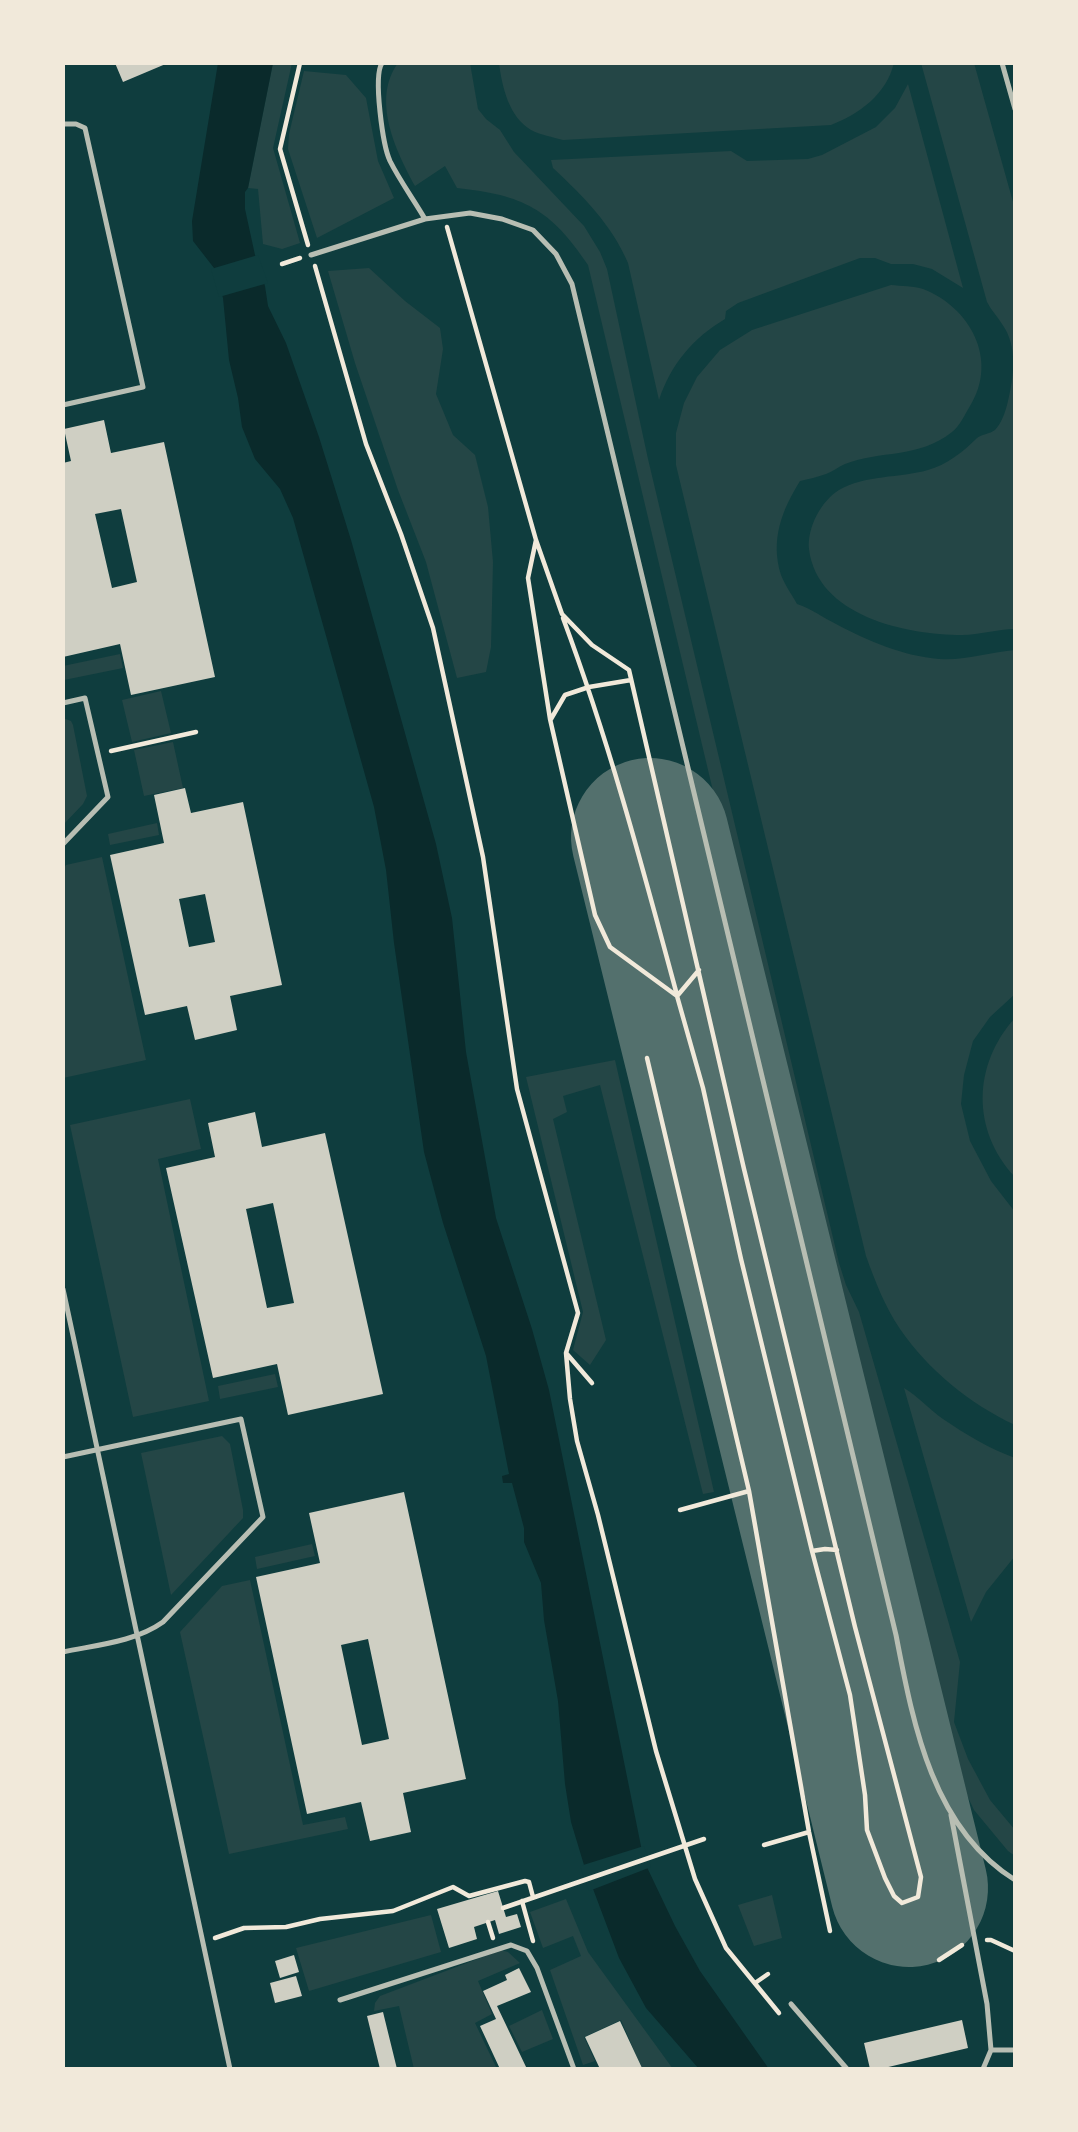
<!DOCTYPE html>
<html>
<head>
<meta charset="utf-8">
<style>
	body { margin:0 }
	#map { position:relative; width:1078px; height:2132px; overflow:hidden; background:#0f3d3e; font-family:Montserrat,sans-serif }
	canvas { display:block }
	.frame { position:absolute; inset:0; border:65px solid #f1e9da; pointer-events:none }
</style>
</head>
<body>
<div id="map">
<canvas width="1078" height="2132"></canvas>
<div class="frame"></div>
</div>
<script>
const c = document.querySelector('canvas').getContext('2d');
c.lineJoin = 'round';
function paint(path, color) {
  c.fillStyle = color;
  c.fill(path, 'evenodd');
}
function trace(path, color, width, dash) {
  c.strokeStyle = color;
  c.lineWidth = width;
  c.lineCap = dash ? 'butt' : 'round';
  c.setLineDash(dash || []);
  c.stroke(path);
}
paint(new Path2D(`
	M273 63H292L273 148 300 243 282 249 263 244 258 189 248 188Z
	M398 63H470L478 109 486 119 500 130 514 152 584 226 600 252 607 269 648 459 839 1263 846 1285 859 1312 960 1662 954 1722 968 1759 990 1800 1015 1830V1856L1008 1851 974 1810 936 1729 588 265C551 209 523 195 457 188L445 166 415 186C396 151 371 100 398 63Z
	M499 63H894C886 95 859 114 831 125L563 140C553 137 540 135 531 130 509 117 502 87 499 63Z
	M921 63H974L1015 209V629C997 629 980 635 962 635 906 635 817 616 809 549 807 528 821 501 839 490 864 475 900 478 928 470 946 465 963 452 976 439 981 434 990 434 995 430 1002 423 1006 410 1008 401 1014 376 1018 346 1002 324 997 316 991 310 987 302Z
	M304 71 346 75 366 98 378 161 394 198 317 238 288 149 289 134Z
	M908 84 963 288 932 269 913 264H891L875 258H860L738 303 726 311 725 319C693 338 671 364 659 400L628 263C612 225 583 196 553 168L551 160 731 151 747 161 808 159 822 155 876 127 895 108Z
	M369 268 405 301 440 328 443 349 436 394 453 435 475 455 488 507 493 562 491 647 486 672 457 678 426 562 398 490 355 363 328 271Z
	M891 285C901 286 914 286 923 289 970 307 999 360 970 406 965 414 960 426 952 432 918 459 880 450 845 464 838 467 832 472 826 474 818 477 808 479 800 481 782 510 770 540 781 575 785 585 792 595 797 604 812 609 822 617 836 624 868 641 903 656 939 659 965 661 990 652 1015 650V994L990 1017 973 1041 964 1075 961 1104 970 1141 991 1181 1015 1212V1425C970 1404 928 1370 900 1329 885 1307 875 1281 866 1256L676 465V433L684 403 697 377 720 350 752 330Z
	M120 654 123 668 64 680 63 666Z
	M161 691 171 733 132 742 122 700Z
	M63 718 71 721 73 725 87 796 83 804 63 825Z
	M173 742 183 788 144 796 134 750Z
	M157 823 159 835 110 845 108 834Z
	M102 857 146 1060 63 1078V869L66 865Z
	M1015 1018V1177C971 1130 973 1064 1015 1018Z
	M615 1060 714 1492 703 1494 600 1085 563 1096 567 1112 553 1119 606 1340 590 1365 573 1350 583 1312 526 1077Z
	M190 1099 201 1149 158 1159 209 1401 133 1417 70 1125Z
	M275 1374 278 1387 220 1399 218 1386Z
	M904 1388C919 1397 929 1409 943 1419 965 1434 990 1449 1015 1458V1556L986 1592 971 1622Z
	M222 1436 230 1444 243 1510V1518L171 1595 141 1453Z
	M312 1544 315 1556 257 1569 255 1557Z
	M250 1580 303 1825 345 1817 348 1829 229 1854 180 1632 222 1586Z
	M772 1895 782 1938 754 1946 738 1905Z
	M566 1899 588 1952 673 2069H642L621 2020 584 2037 595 2061 583 2065 550 1970 581 1956 573 1936 543 1948 530 1912Z
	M431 1915 441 1952 309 1991 296 1948Z
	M501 1950 508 1952 520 1963 478 1981 492 2014 475 2023 497 2069H414L399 2006 374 2011 375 2003 380 1996Z
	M542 2010 553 2039 522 2052 509 2026Z`), '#244646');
paint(new Path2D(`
	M218 63H273L248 188 245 192V209L255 255 265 286 268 306 286 343 319 437 351 540 436 844 452 918 466 1052 496 1218 532 1329 549 1390 644 1861 675 1926 700 1971 769 2069H699L646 2008 619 1958 584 1865 571 1822 565 1784 558 1701 544 1620 541 1583 524 1542V1528L512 1483H503L502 1476 509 1474 486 1356 443 1223 424 1152 394 943 386 870 374 807 293 518 280 489 255 459 242 427 238 398 229 360 223 298 214 268 193 241 192 221Z`), '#0a2a2b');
paint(new Path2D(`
	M258 255 268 283 219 297 211 269Z
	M644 1846 651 1867 589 1891 580 1866Z`), '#0f3d3e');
trace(new Path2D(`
	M650 837 909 1888`), '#53706d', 158);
paint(new Path2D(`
	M115 63H168L123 82Z
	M104 420 111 453 164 442 215 677 131 695 120 644 63 657V463L71 461 64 429ZM121 509 137 582 112 588 95 514Z
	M185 788 191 813 243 802 282 985 230 996 237 1030 195 1040 187 1006 145 1015 110 855 164 843 154 795ZM205 894 215 942 189 947 179 899Z
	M255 1112 262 1147 325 1133 383 1394 288 1415 277 1364 213 1378 166 1168 215 1157 208 1123ZM273 1203 294 1303 267 1308 246 1209Z
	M404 1492 466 1779 403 1793 411 1832 370 1841 361 1802 307 1814 256 1577 320 1563 309 1513ZM368 1639 389 1739 362 1745 341 1645Z
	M498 1891 506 1917 517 1914 521 1927 499 1934 495 1920 474 1927 477 1939 449 1948 437 1909Z
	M294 1955 299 1972 280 1978 275 1961Z
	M519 1968 531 1992 497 2006 527 2069H500L480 2026 496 2019 483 1991 507 1980 505 1975Z
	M296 1976 302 1996 275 2003 270 1983Z
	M383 2012 397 2069H380L367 2016Z
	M962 2020 968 2048 880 2069H870L864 2043Z
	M620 2021 642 2068 600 2069 585 2037Z`), '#cfcfc3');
trace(new Path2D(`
	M300 63 280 149 308 245
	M447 227 536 540 562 614 592 645 629 670 744 1169 855 1627 921 1877 918 1897 902 1903 894 1896 885 1878 867 1830 865 1795 850 1695 812 1551 741 1259 703 1088 677 996 610 947 595 915 550 719 528 578 536 540
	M282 264 300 258
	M315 266 366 444 401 534 433 628 483 857 517 1089 578 1313 566 1353 570 1399 577 1441 598 1515 656 1751 695 1879 726 1948 779 2013
	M563 618C609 741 643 869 677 995
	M551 719 565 695 589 687 631 680
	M111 751 196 732
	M678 995 699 970
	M647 1058 749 1491 809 1832 830 1931
	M567 1354 592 1383
	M680 1510 749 1491
	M812 1551 825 1549 837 1550
	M764 1845 809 1832
	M522 1901 533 1941
	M503 1908 704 1839
	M488 1922 493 1938
	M215 1938 244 1928 286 1927 320 1919 393 1911 453 1887 469 1896 525 1881 529 1882 533 1897
	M987 1940H991L1015 1951
	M939 1960 962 1945
	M755 1983 768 1974`), '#f1e9da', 4.5);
trace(new Path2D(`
	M382 63C373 77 383 146 390 161 400 181 414 200 425 219
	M1002 63 1015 109
	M63 124H76L85 128 143 387 63 405
	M311 255 425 219 470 213 502 219 533 230 556 254 572 284 896 1635C913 1723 932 1828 1015 1880
	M63 703 85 698 108 797 63 844
	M63 1289 230 2069
	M63 1457 241 1419 263 1517 163 1622C135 1642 96 1645 63 1652
	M951 1815 987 2004 991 2050
	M340 2000 511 1945 527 1951 537 1968 574 2069
	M791 2004 847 2069
	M983 2069 991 2050H1015`), '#b8beb3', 5);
</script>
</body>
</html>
